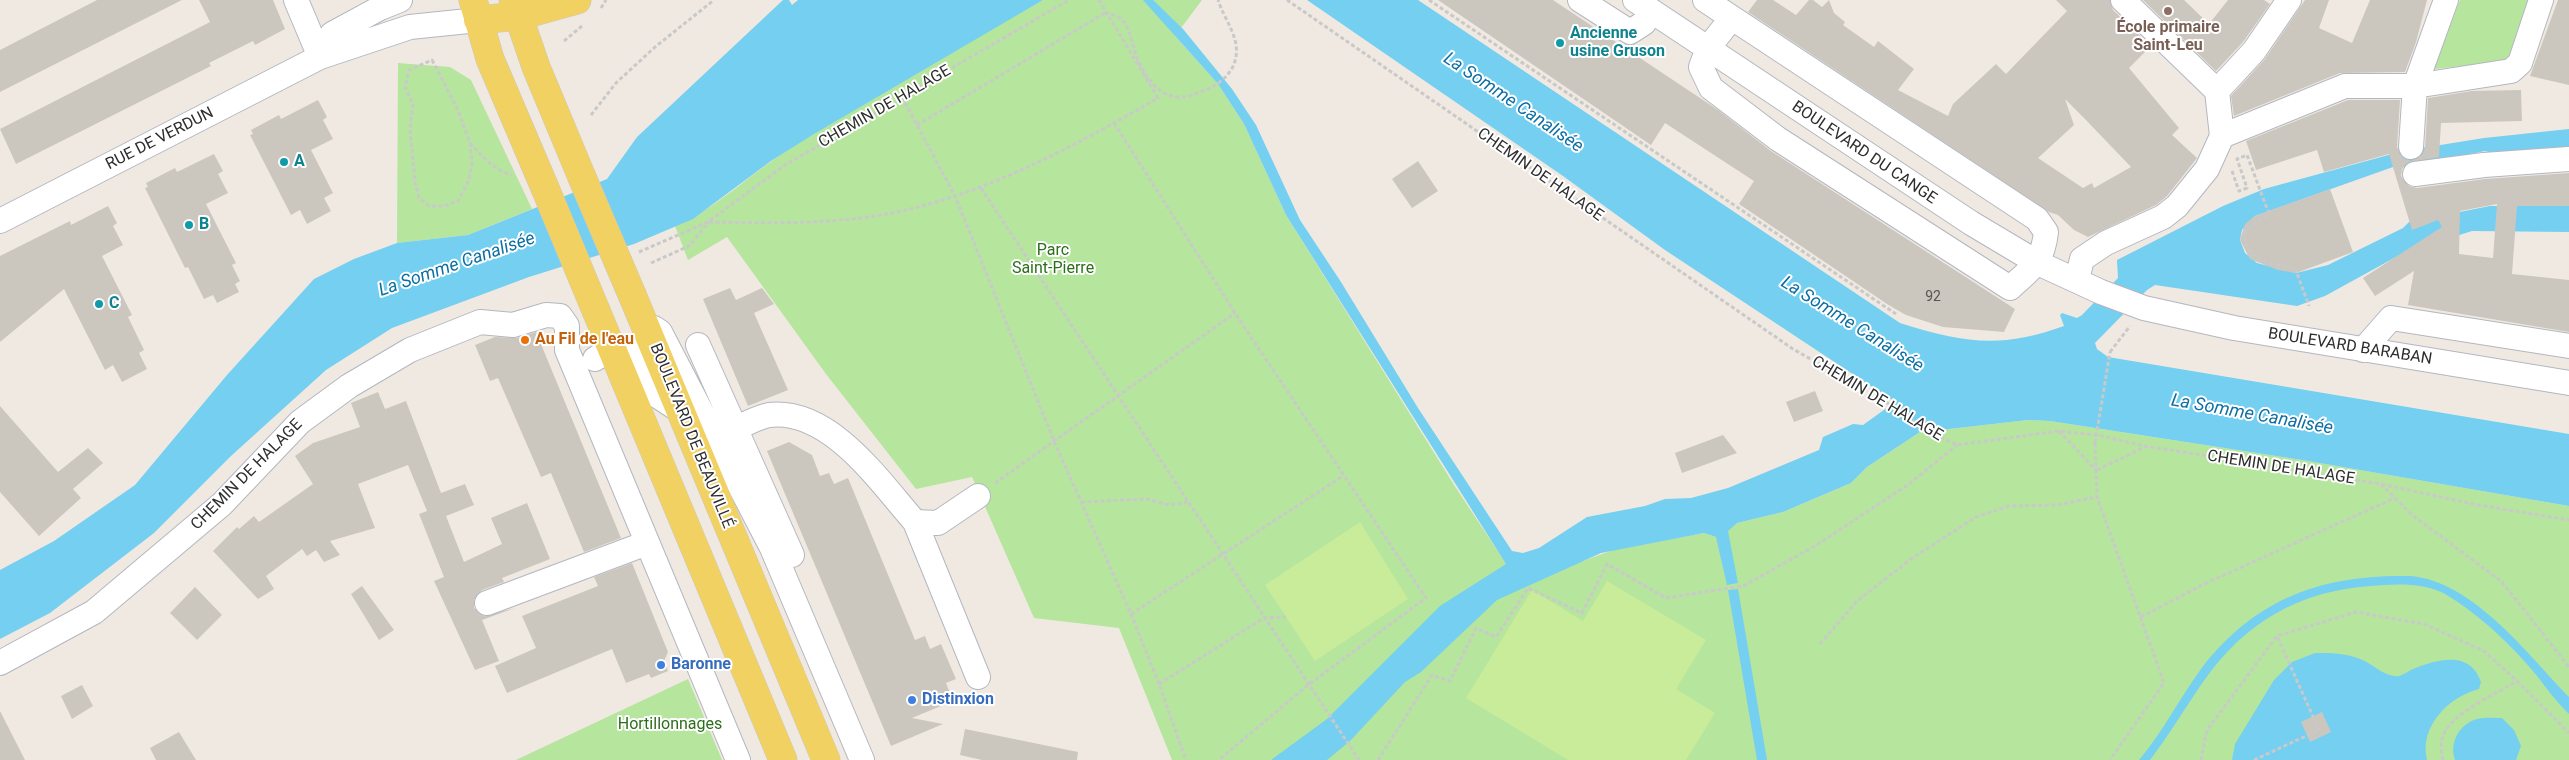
<!DOCTYPE html>
<html>
<head>
<meta charset="utf-8">
<style>
	body { margin:0 }
	canvas { display:block; background:#efe9e1 }
</style>
</head>
<body>
<canvas width="2569" height="760"></canvas>
<script>
const c = document.querySelector('canvas').getContext('2d');
c.lineJoin = 'round';
function paint(path, color) {
  c.fillStyle = color;
  c.fill(path, 'evenodd');
}
function trace(path, color, width, dash) {
  c.strokeStyle = color;
  c.lineWidth = width;
  c.lineCap = dash ? 'butt' : 'round';
  c.setLineDash(dash || []);
  c.stroke(path);
}
function label(font, color, halo, rows, align = 'center') {
  c.font = font + ' Roboto,sans-serif';
  c.lineWidth = 4;
  c.setLineDash([]);
  c.textBaseline = 'middle';
  c.strokeStyle = halo;
  c.fillStyle = color;
  for (const [text, x, y, turn = 0] of rows) {
    c.save();
    c.translate(x, y);
    c.rotate((+turn || 0) * Math.PI / 180);
    c.textAlign = isNaN(turn) ? turn : align;
    if (halo) c.strokeText(text, 0, 0);
    c.fillText(text, 0, 0);
    c.restore();
  }
}
paint(new Path2D(`
	M1043 0H1202L1175 36 1218 84 1244 124 1286 215 1456 488 1505 562 1577 563 1616 549 1704 533 1716 537 1737 523 1783 512 1851 483 1867 467 1932 424 1940 430 2028 420 2050 421 2302 460 2569 506V760H1172L1119 628 1034 618 972 477 916 489 826 374 727 237 688 260 675 226C716 209 750 174 788 150 871 97 957 48 1043 0Z
	M2460 0H2529L2509 61 2434 69Z
	M398 63 450 67 471 80 532 209 468 235 397 243Z
	M688 679 722 760H516L518 759Z`), '#b6e59e');
paint(new Path2D(`
	M1360 522 1408 599 1315 661 1265 585Z
	M1607 581 1706 640 1676 689 1715 713 1686 760H1568L1466 698 1532 590 1583 621Z`), '#c9ec9a');
paint(new Path2D(`
	M783 0H789L792 5 798 0H1043L814 134 771 161 693 219 634 244 529 277 392 328 326 370 231 456 154 533 50 613 0 639V570L54 541 135 485 227 375 314 279 354 259 397 243 468 235 607 179 637 137Z
	M1143 0H1153L1183 29 1232 89 1256 125 1300 220 1341 282 1418 408 1512 551 1523 553 1539 548 1587 517 1645 506 1665 499 1691 498 1728 488 1819 450 1823 437 1853 424 1863 425 1895 402 1665 250 1563 176 1307 0H1418L1900 323C1964 343 2000 349 2064 326L2060 315 2062 313 2077 318 2082 315 2118 278 2117 260 2223 206 2264 189 2403 151 2484 138 2569 129V149L2492 153 2485 151 2394 169 2393 167 2255 216 2242 230 2240 240 2245 253 2257 263 2296 273 2328 265 2403 228 2409 222 2490 206H2569V232L2472 231 2405 252 2325 296 2297 306 2155 285 2147 290 2095 343 2097 349 2108 357 2569 434V506L2302 460 2050 421 2028 420 1940 430 1932 424 1867 467 1851 483 1783 512 1737 523 1728 531 1738 583 1727 585 1716 537 1704 533 1601 553 1497 600 1421 672 1405 682 1350 741 1327 760H1271L1327 719 1440 606 1506 564 1286 215 1244 124 1218 84Z
	M2411 576C2474 582 2528 655 2569 697V714C2552 698 2541 679 2525 662 2503 637 2474 611 2445 594 2424 582 2393 584 2370 586 2299 591 2244 623 2203 682 2185 708 2169 735 2150 760H2139C2163 732 2179 699 2201 669 2255 598 2323 574 2411 576Z
	M1738 589 1767 760H1757L1728 590Z
	M2315 653C2331 653 2345 653 2360 659 2372 663 2385 678 2399 676 2403 675 2409 671 2413 669 2438 659 2470 650 2481 682L2479 689C2448 697 2419 727 2427 760H2232L2235 744 2274 680 2292 662Z
	M2502 718 2514 730 2521 746 2516 760H2455C2449 743 2459 724 2477 719 2485 717 2495 718 2502 718Z`), '#75cff0');
paint(new Path2D(`
	M97 0H182L0 92V50Z
	M199 0H273L285 29 255 45 253 41 209 63 211 66 16 164 0 129 210 22Z
	M1438 0H1553L1718 110 1771 151 2015 309 2004 332 1943 327 1906 315 1887 304 1739 204 1754 181 1665 123 1651 145Z
	M1757 0H1773L1796 15 1809 0H1813L1822 7 1829 0 1834 13 1845 22 1843 25 1874 47 1878 41 1914 69 1898 90 1948 116 1953 104 1996 64 2006 74 2067 11 2056 0H2110L2113 10 2151 46 2129 68 2179 128 2172 135 2197 158 2167 196 2156 205 2088 237 2074 230 2058 215 2049 212 1748 12ZM2065 99 2085 119 2131 167 2094 188 2092 183 2083 188 2038 158 2074 125Z
	M2143 0H2184L2209 24 2228 0H2264L2270 4 2243 42 2216 71Z
	M2305 0H2329L2319 28 2352 43 2370 0H2427L2416 42 2405 72 2340 73 2234 116 2231 96 2265 59Z
	M2558 0H2569V85L2530 76Z
	M2521 90 2522 121 2441 123 2439 157 2407 163 2402 169 2401 176 2409 186 2417 188 2485 179 2569 173V206H2517L2512 274 2569 280V332L2408 305 2414 271 2375 296 2363 278 2442 227 2438 220 2412 230 2389 154 2324 172 2317 150 2256 170 2246 141 2348 100H2400L2397 147 2403 158 2411 161 2422 155 2425 148 2428 98 2472 91ZM2497 204 2493 258 2459 254 2460 211Z
	M318 100 327 117 323 120 333 139 311 150 333 193 324 198 331 211 307 224 300 210 291 215 250 135 253 134 251 130 279 115 281 119Z
	M214 154 223 171 218 174 228 193 206 204 236 263 232 265 240 281 235 284 239 292 217 303 213 295 204 299 188 267 185 268 145 188 148 187 146 183 175 168 177 172Z
	M1418 161 1438 191 1412 208 1392 179Z
	M2330 189 2353 252 2296 273 2278 270 2250 259 2240 240 2245 224 2255 216Z
	M108 206 117 223 113 226 123 245 102 256 132 315 128 317 144 350 139 353 147 369 122 382 113 365 105 370 64 289 0 342V256L70 221 71 225Z
	M730 288 736 300 762 288 774 304 754 313 788 390 748 406 703 299Z
	M536 332 621 538 584 552 551 473 541 477 498 378 490 381 475 345 495 337 517 338Z
	M1815 391 1823 411 1794 422 1786 402Z
	M378 392 385 409 406 401 441 493 465 484 474 505 446 516 464 562 502 544 491 518 527 503 550 559 502 578 504 582 482 590 474 600V608L484 616 515 608 482 620 499 661 475 670 434 581 444 577 419 514 427 511 408 465 358 484 375 528 330 541 340 555 324 562 316 550 307 556 302 549 266 576 274 589 258 599 213 551 237 527 239 529 254 516 259 522 313 484 295 456 313 443 360 427 351 403Z
	M0 406 58 472 88 448 103 463 73 489 81 498 39 536 0 492Z
	M1723 435 1737 453 1682 473 1675 453Z
	M789 442 812 455 820 476 829 473 834 484 848 478 915 640 925 636 930 649 941 644 956 679 946 683 953 701 912 718 943 724 891 746 767 451Z
	M632 563 668 652 664 661 668 671 651 678 649 674 626 683 612 649 507 693 495 666 536 648 522 616 598 586 594 577Z
	M362 586 394 630 379 640 351 594Z
	M195 587 222 615 197 640 170 613Z
	M82 685 93 706 72 719 61 696Z
	M0 711 25 760H0Z
	M2322 712 2331 732 2310 742 2301 722Z
	M965 729 1078 752 1077 760H982L960 755Z
	M179 732 196 760H156L150 748Z`), '#cbc7bf');
const minor = new Path2D(`
	M296 0 320 57
	M1580 0 1630 32 1644 23 1650 10
	M1635 0 1971 223 2038 263 2101 292 2144 308 2234 328 2569 383
	M1705 0 2037 219 2046 232C2043 262 2031 269 2010 288L1778 139 1711 88 1701 67 1708 48 1731 19
	M2123 0 2217 91 2222 136
	M320 57 332 34 380 8 400 0
	M2217 91 2254 51 2289 0
	M2411 147 2415 86 2446 0
	M2415 174 2484 165 2569 159
	M0 221 320 57 410 27 478 20
	M2077 280 2082 259 2106 243 2163 217 2177 206 2207 169 2222 136 2345 86H2415L2511 71 2520 63 2541 0
	M654 328 660 332 772 548 862 760
	M698 345 792 555
	M2363 350 2391 318 2569 346
	M595 359 612 348H636L656 395 679 410
	M736 428C746 424 758 417 769 415 830 408 879 481 915 522L938 523 978 496
	M915 522 978 677
	M487 603 647 543
	M0 663 94 612 222 504 300 422 349 386 410 350 480 322 513 325 546 315 560 316 567 326V350L738 760`);
const major = new Path2D(`
	M473 0 490 59 545 188
	M513 0 536 67 581 175
	M478 20 519 16 577 0
	M633 297 826 760
	M597 313 783 760`);
trace(minor, '#b4b7c1', 26);
trace(major, '#c9c9c9', 29);
trace(new Path2D(`
	M1287 0 1793 349 1886 402 1928 431 1957 445 2058 431 2097 435 2145 446 2381 484 2473 504 2569 520
	M1429 0 1896 314
	M601 8 606 0
	M1105 13C1110 14 1116 15 1120 18 1130 26 1130 37 1134 48 1139 67 1154 95 1177 97 1185 98 1195 94 1203 91 1215 87 1229 77 1234 64 1243 40 1225 22 1218 0
	M564 41 582 26
	M432 60 457 108 470 143 472 165 468 182 458 201 444 206H429L419 198 415 182 410 129 413 104 405 88 409 70Z
	M902 97 955 196 1054 441 1131 614 1159 684 1186 760
	M591 115 616 83 655 47 714 0
	M1114 123 1235 313 1426 598 1308 685 1219 760
	M917 125 1105 13
	M470 143C482 156 494 170 512 175
	M2232 171 2239 191 2247 188 2237 159 2247 155 2269 214 2246 230C2239 260 2272 264 2295 268L2309 306
	M981 188 1359 760
	M709 222C759 223 810 224 860 218 964 206 1068 150 1158 98L1099 0
	M639 252 708 222 785 165 1069 0
	M651 263 689 246 708 223
	M2110 352 2130 326
	M2059 431 2096 470
	M2095 443 2097 497 2164 683 2110 760
	M2097 470 2145 447
	M995 483 1235 313
	M2381 484 2411 514 2502 582 2569 667
	M1081 502 1147 499 1169 505 1187 502
	M1131 614 1343 476
	M2141 617 2204 584 2395 498
	M1820 644 1857 601 1911 559 1976 517 2009 506 2056 505 2097 497
	M1159 684 1264 618 1286 617
	M1378 760 1432 675 1450 681 1476 628 1496 637 1528 588 1582 613 1607 564 1666 598 1743 586 1815 546 1909 484 1957 445
	M2201 760 2207 730 2277 636 2356 612 2424 624 2484 651 2517 681 2569 733
	M2254 760 2319 730 2277 636
	M2443 760C2441 749 2440 740 2446 730 2458 710 2498 693 2517 681`), '#c9c9c9', 3, [4, 2.5]);
trace(minor, '#fff', 24);
trace(major, '#f2d163', 28);
const majorBridge = new Path2D(`
	M581 175 633 297
	M545 188 597 313`);
trace(majorBridge, '#c9c9c9', 29, []);
trace(new Path2D(`
	M2095 443 2110 352`), '#c9c9c9', 3, [4, 2.5]);
trace(majorBridge, '#f2d163', 28);
for (const [x, y, r, color] of [
	[2168,11,5,"#8d6e63"],
	[1560,43,5,"#0f9aa8"],
	[284,162,5,"#0f9aa8"],
	[189,225,5,"#0f9aa8"],
	[99,304,5,"#0f9aa8"],
	[525,340,5,"#e8710a"],
	[661,665,5,"#3f7fe0"],
	[912,700,5,"#3f7fe0"]
]) {
  const dot = new Path2D();
  dot.arc(x, y, r, 0, 2 * Math.PI);
  c.fillStyle = color;
  c.fill(dot);
  trace(dot, '#fff', 2);
}
label('14px', '#555452', null, [
	["92",1933,297]
]);
label('bold 16px', '#785e54', '#fff', [
	["École primaire",2168,28],
	["Saint-Leu",2168,46]
]);
label('bold 16px', '#0d838f', '#fff', [
	["Ancienne",1570,34],
	["usine Gruson",1570,52],
	["A",294,162],
	["B",199,225],
	["C",109,304]
], 'left');
label('16px', '#2e2e2e', '#fff', [
	["CHEMIN DE HALAGE",885,107,-30],
	["RUE DE VERDUN",160,139,-27],
	["BOULEVARD DU CANGE",1864,153,34],
	["CHEMIN DE HALAGE",1540,175,35],
	["BOULEVARD BARABAN",2350,347,9],
	["CHEMIN DE HALAGE",1877,399,31],
	["BOULEVARD DE BEAUVILLÉ",691,436,68],
	["CHEMIN DE HALAGE",2281,468,9],
	["CHEMIN DE HALAGE",247,475,-45]
]);
label('16px', '#2c6e1b', '#fff', [
	["Parc",1053,251],
	["Saint-Pierre",1053,269],
	["Hortillonnages",670,725]
]);
label('bold 16px', '#c56008', '#fff', [
	["Au Fil de l'eau",535,340]
], 'left');
label('bold 16px', '#366cbe', '#fff', [
	["Baronne",671,665],
	["Distinxion",922,700]
], 'left');
label('italic 18px', '#0d6fa3', '#fff', [
	["La Somme Canalisée",1513,103,34],
	["La Somme Canalisée",457,265,-19],
	["La Somme Canalisée",1852,325,32],
	["La Somme Canalisée",2252,415,10]
]);
</script>
</body>
</html>
